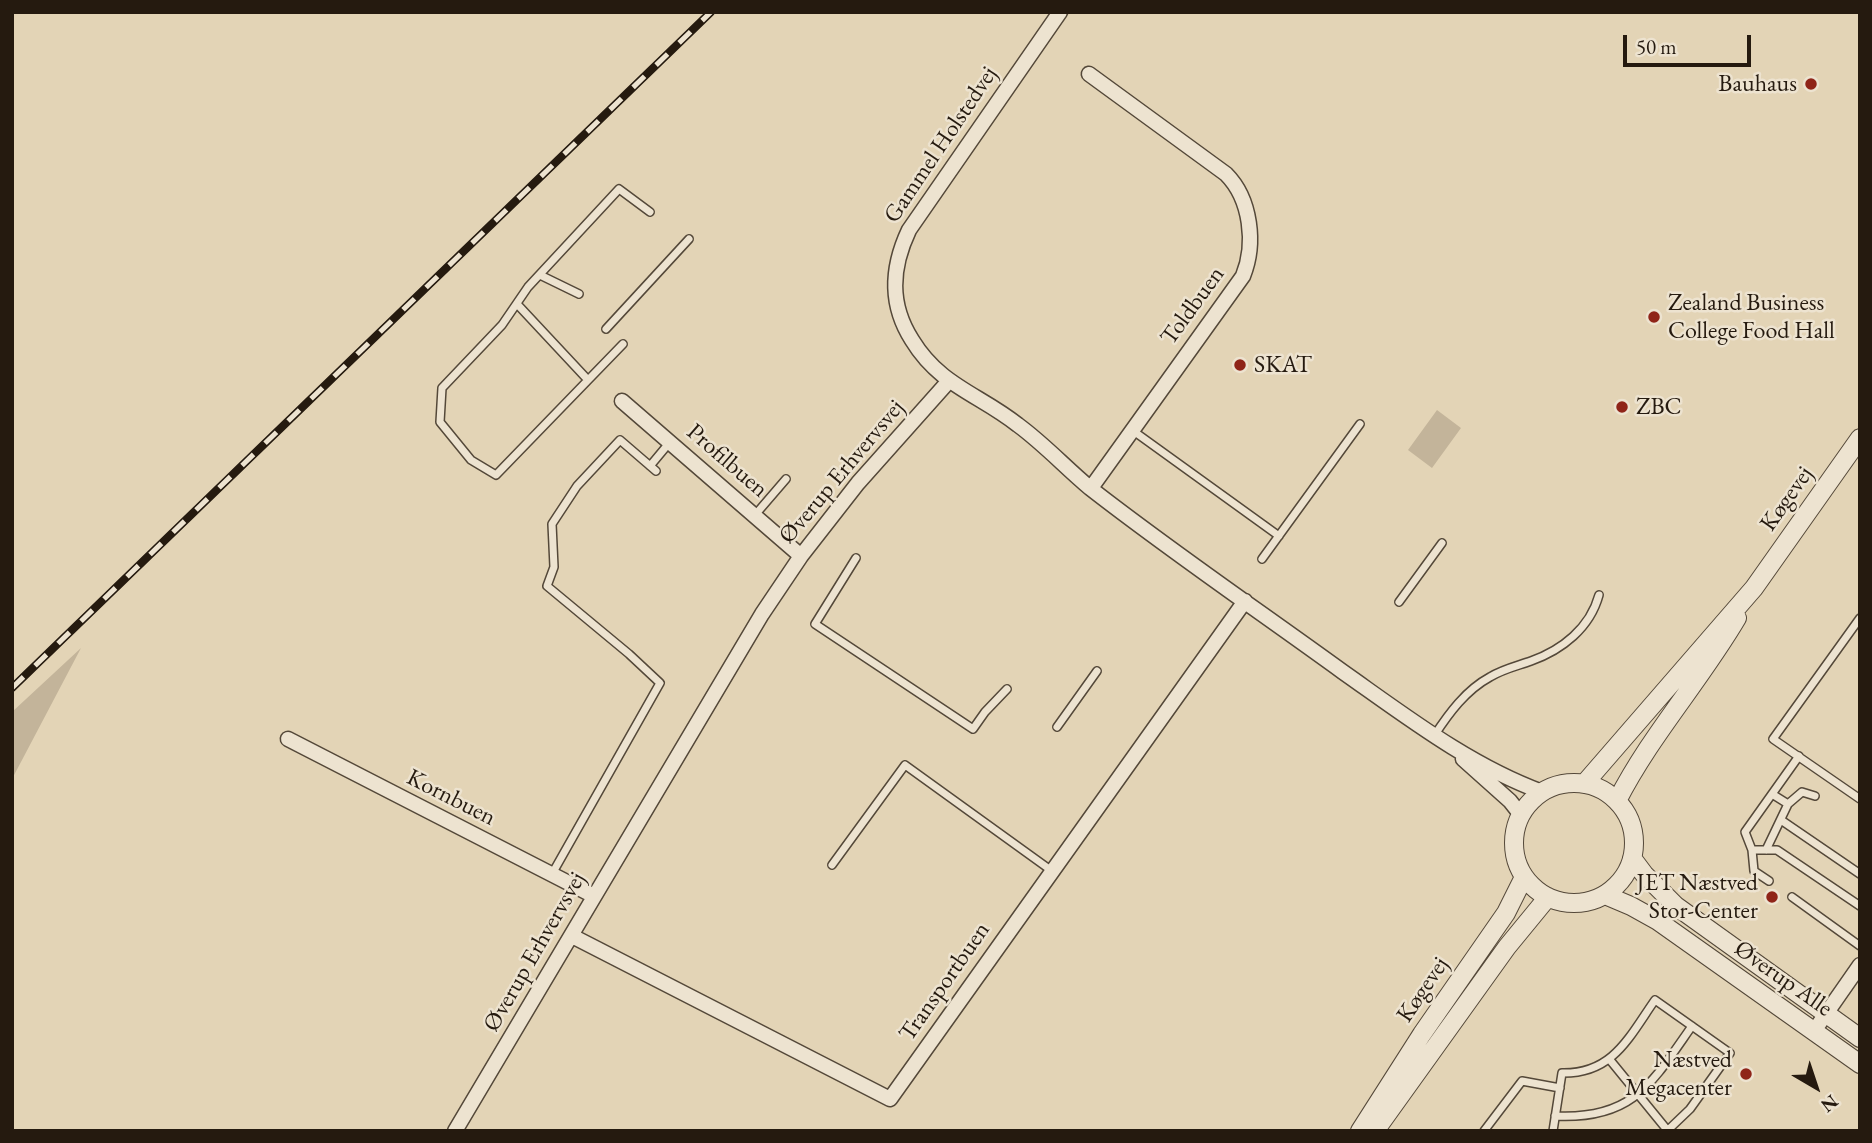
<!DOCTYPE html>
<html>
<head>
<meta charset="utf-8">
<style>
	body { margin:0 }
	#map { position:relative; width:1872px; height:1143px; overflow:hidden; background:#e3d4b6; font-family:"EB Garamond",serif }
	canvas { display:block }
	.frame { position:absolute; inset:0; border:14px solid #251a0f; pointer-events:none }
	.north { position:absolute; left:1781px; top:1052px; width:70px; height:70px; -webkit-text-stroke:5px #ede3d0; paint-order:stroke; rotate:141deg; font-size:19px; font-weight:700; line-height:28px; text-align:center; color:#251a0f }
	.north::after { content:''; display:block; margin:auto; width:24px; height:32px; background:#251a0f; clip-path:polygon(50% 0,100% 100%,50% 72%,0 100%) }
	.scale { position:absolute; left:1623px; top:35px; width:128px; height:32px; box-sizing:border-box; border:4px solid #251a0f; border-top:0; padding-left:9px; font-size:21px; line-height:24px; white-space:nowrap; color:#251a0f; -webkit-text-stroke:5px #ede3d0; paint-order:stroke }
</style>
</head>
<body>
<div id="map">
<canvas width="1872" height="1143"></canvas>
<div class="frame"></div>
<div class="north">N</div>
<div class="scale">50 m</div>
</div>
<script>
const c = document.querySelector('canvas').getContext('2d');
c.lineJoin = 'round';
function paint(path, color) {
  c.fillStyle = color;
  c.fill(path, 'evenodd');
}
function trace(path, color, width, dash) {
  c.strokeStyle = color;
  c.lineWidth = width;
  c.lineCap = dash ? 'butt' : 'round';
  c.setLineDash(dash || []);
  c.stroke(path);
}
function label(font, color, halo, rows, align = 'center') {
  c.font = font + ' "EB Garamond",serif';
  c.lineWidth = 5;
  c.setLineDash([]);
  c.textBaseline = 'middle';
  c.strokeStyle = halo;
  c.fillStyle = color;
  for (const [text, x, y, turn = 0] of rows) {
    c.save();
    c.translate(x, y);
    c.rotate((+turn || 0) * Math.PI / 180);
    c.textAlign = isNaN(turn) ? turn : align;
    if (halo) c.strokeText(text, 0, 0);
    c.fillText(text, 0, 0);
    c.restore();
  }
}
paint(new Path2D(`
	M1437 410 1461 428 1432 468 1408 450Z
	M81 648 12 779V712Z`), '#c3b49a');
const service = new Path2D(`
	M540 275 579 294
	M517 304 588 380
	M606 329 689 239
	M623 344 496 475 471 460 440 422 442 388 502 325 528 287 619 189 650 212
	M1132 430 1279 536
	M650 466 670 442
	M755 515 786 479
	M856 558 815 624 973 729 985 712 1007 689
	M1262 559 1360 424
	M1399 602 1442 543
	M1860 618 1773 739 1860 799
	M1057 727 1097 671
	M1434 736C1449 713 1466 690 1490 677 1503 669 1517 666 1531 661 1562 650 1590 628 1599 595
	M1772 794 1788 804
	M1781 820 1860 874
	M1752 850H1777L1860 906
	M1766 850 1788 804 1802 792 1815 796
	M832 865 905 765 1052 871
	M552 874 660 683 629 654 547 586 554 567 552 524 577 486 620 440 656 471
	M1769 881 1754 871 1752 850 1745 832 1799 756
	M1792 897 1860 946
	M1610 1060 1668 1131
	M1555 1116C1633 1120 1652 1083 1692 1026
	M1484 1131 1522 1081 1560 1088
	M1553 1131 1562 1073C1613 1074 1629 1037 1655 1000L1730 1053 1690 1109 1667 1131`);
const minor = new Path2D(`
	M1060 12 909 230C891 268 889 304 912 340 940 386 979 394 1018 425 1044 444 1066 468 1090 488 1172 552 1259 611 1343 672 1407 717 1469 765 1542 792
	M1089 74 1226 174C1251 199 1256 244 1243 276L1091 488
	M622 401 801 556
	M288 739 594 896
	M1463 759 1510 801 1521 815
	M572 936 890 1099 1245 601
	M1814 1031 1860 965
	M455 1131 762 614 801 556 858 483 948 382`);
const tertiary = new Path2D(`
	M1514 843a60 60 0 1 1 120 0a60 60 0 1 1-120 0Z
	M1584 784 1754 588 1860 438
	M1617 801C1650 736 1700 681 1737 618
	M1632 858 1644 874 1676 906 1860 1038
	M1605 895 1631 906 1658 921 1860 1064
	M1360 1131 1422 1034 1506 913 1524 877
	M1375 1131 1507 947 1548 897`);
trace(service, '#544839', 10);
trace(minor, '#544839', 17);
trace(tertiary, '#544839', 20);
trace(service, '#ede3d0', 7);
trace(minor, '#ede3d0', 14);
trace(tertiary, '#ede3d0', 18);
const rail = new Path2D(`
	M12 688 711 12`);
trace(rail, '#251a0f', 8);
trace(rail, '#ede3d0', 5, [16]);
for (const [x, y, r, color] of [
	[1811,84,7,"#8f2418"],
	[1654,317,7,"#8f2418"],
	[1240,365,7,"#8f2418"],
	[1622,407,7,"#8f2418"],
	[1772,897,7,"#8f2418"],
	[1746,1074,7,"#8f2418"]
]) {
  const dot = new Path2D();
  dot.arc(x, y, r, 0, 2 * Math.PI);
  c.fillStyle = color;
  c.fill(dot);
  trace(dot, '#ede3d0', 2.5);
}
label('24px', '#251a0f', '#ede3d0', [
	["Bauhaus",1797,84],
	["Zealand Business",1668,303,"left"],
	["College Food Hall",1668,331,"left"],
	["SKAT",1254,365,"left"],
	["ZBC",1636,407,"left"],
	["JET Næstved",1758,883],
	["Stor-Center",1758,911],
	["Næstved",1732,1060],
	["Megacenter",1732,1088]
], 'right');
label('24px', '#251a0f', '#ede3d0', [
	["Gammel Holstedvej",941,145,-56],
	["Toldbuen",1193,306,-54],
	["Profilbuen",727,461,41],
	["Øverup Erhvervsvej",842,472,-50],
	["Køgevej",1787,499,-55],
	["Kornbuen",451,798,27],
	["Øverup Erhvervsvej",535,952,-60],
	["Øverup Alle",1783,979,35],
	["Transportbuen",945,982,-55],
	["Køgevej",1423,990,-56]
]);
</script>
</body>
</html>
